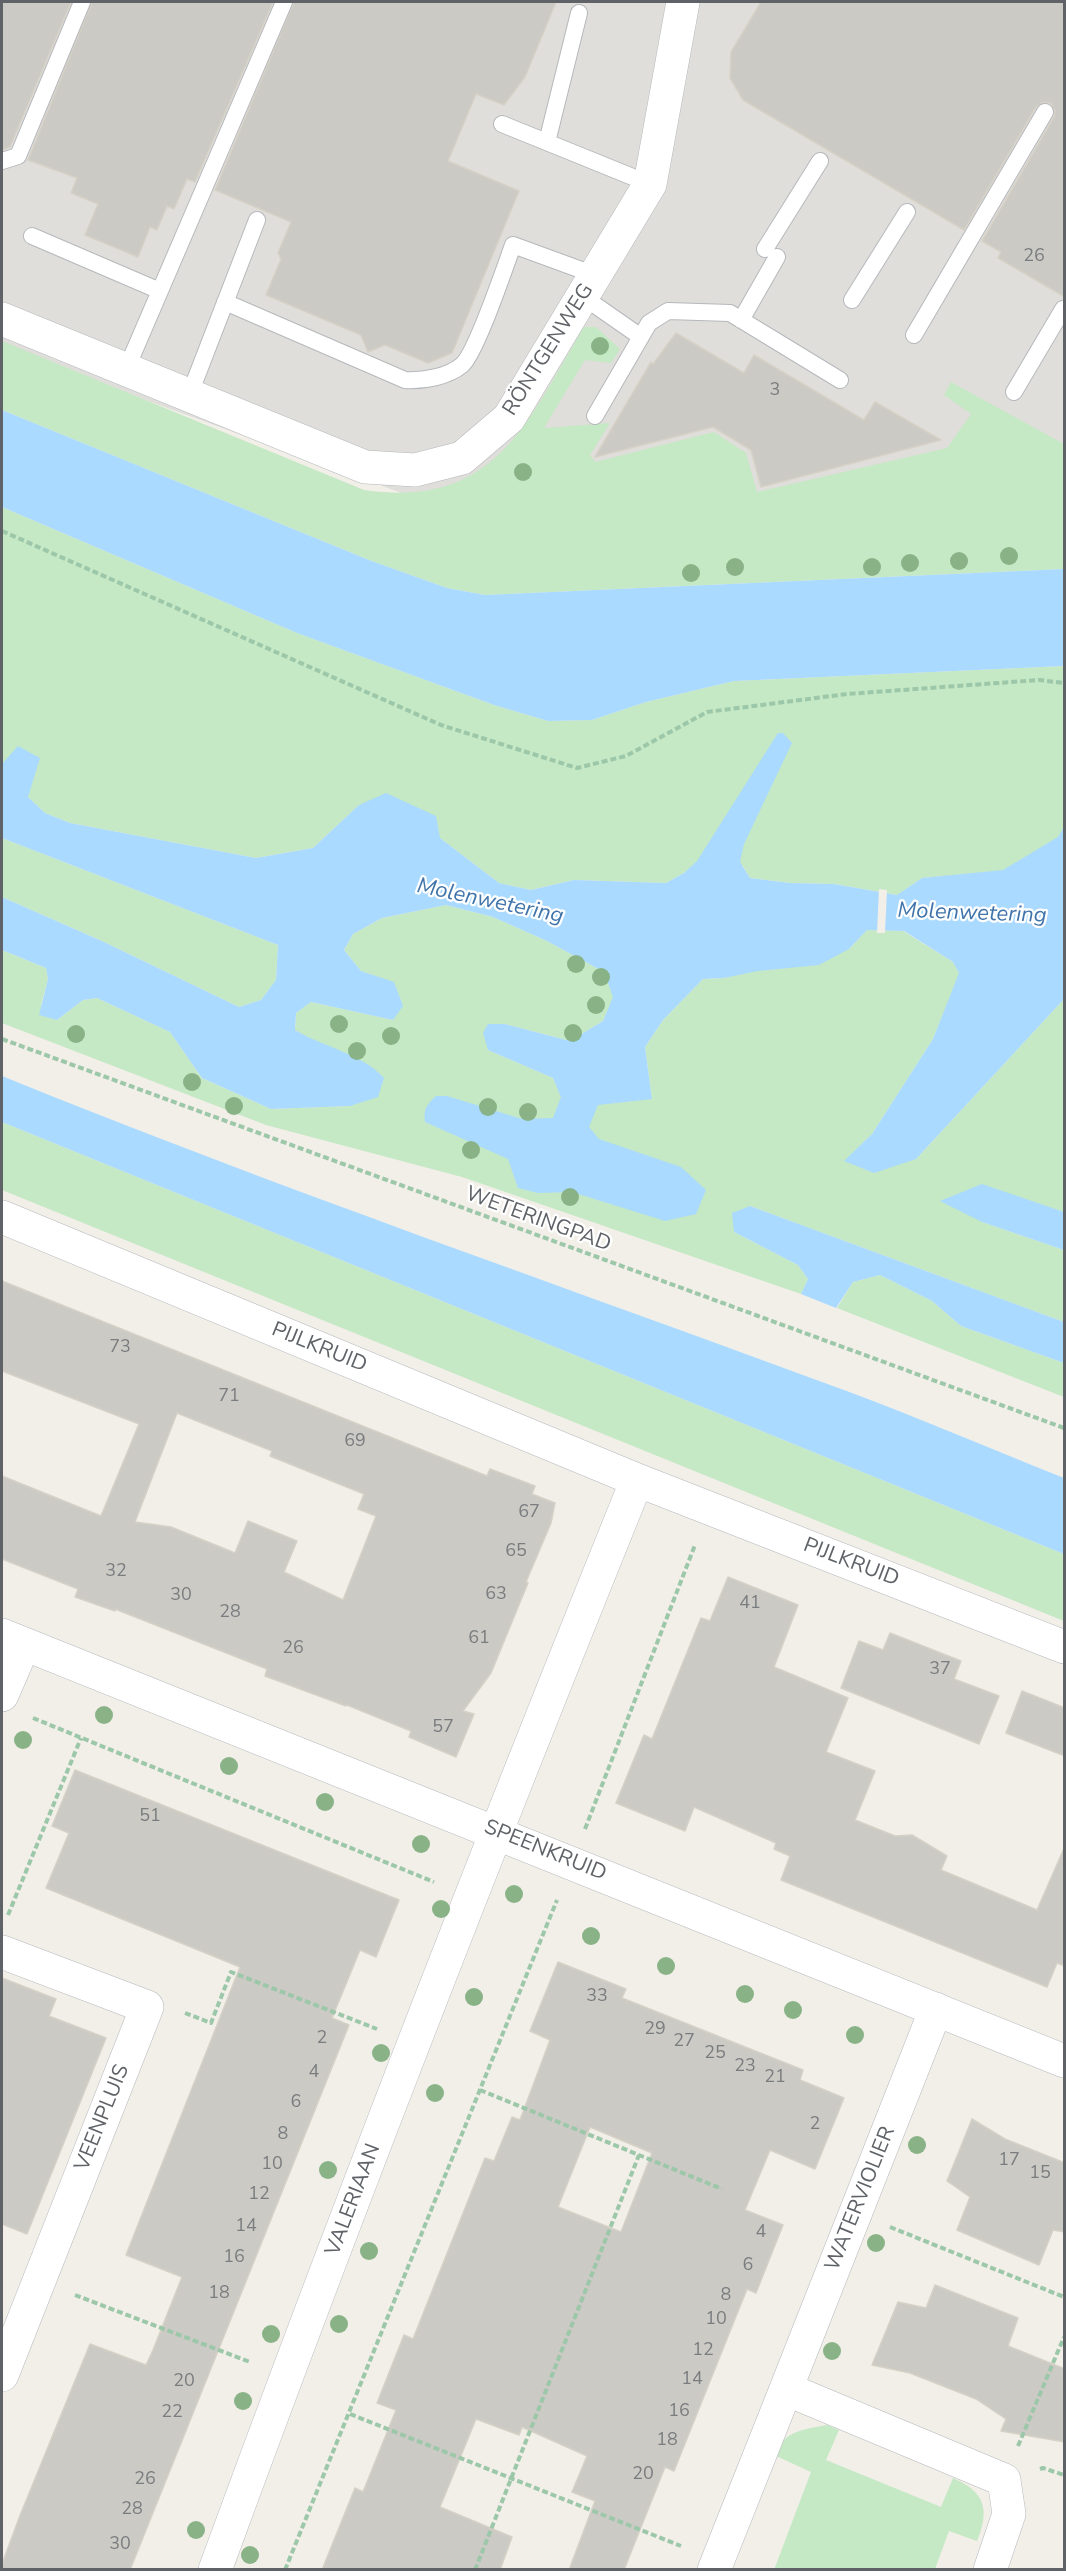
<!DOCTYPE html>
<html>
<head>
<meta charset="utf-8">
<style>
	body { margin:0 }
	#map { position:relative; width:1066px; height:2571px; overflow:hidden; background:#f1efe8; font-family:"Nunito Sans",sans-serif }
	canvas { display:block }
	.frame { position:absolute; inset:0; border:3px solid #5f6368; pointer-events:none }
</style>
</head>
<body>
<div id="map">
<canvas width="1066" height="2571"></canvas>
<div class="frame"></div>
</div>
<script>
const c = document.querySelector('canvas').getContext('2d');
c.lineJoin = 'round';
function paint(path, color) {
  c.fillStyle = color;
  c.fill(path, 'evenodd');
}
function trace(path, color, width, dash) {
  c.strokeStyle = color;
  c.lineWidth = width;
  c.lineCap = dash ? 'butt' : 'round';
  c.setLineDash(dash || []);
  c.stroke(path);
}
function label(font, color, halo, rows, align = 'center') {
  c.font = font + ' "Nunito Sans",sans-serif';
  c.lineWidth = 4.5;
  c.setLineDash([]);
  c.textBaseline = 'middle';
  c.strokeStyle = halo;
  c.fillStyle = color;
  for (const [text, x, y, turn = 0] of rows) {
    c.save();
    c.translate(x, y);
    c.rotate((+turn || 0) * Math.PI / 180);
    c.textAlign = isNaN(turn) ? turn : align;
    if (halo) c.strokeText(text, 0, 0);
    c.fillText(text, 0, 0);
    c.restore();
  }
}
paint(new Path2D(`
	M2 2H1064V560L421 500 2 348Z`), '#e0deda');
paint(new Path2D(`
	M584 327H596L620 349 611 363 585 360 544 428 610 423 590 455 595 462 714 432 746 453 757 492 947 448 971 414 944 395 951 382 1064 444V569L485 595 447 588 369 560 2 410V341L364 490C496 509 526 423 584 327Z
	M2 507 297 633 494 705 548 721 592 720 646 702 734 681 1064 666V867L922 878 897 895 834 884 790 883 750 878 743 866 698 861 684 873 666 883 574 880 531 890 499 883 440 838 359 805 313 848 256 858 70 823 45 813 28 797 2 788Z
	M2 838 278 945 276 980 261 1000 239 1007 104 942 2 897Z
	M446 905 493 917 547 941 604 972 614 997 603 1021 570 1041 505 1024 488 1050 553 1078 562 1097 652 1099 645 1047 663 1020 703 979 724 978 849 949 867 930 903 931 953 962 960 973 933 1039 872 1134 845 1161 916 1159 1064 999V1212L1051 1208 982 1222 1064 1250V1322L750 1206 734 1232 798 1265 808 1279 801 1294 462 1177 266 1125 2 1023V950L46 968 48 979 41 1005 57 1020 83 1000 97 998 170 1032 202 1078 271 1109 350 1106 313 1041 295 1030 296 1013 311 1002 393 1020 394 983 361 971 344 950 353 934 382 918Z
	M2 1122 1064 1554V1621L2 1190Z
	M880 1275 932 1301 961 1326 1064 1363V1397L837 1308 853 1282Z
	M827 2425 839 2430 826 2460 941 2507 953 2478C985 2492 990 2509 977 2541L949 2531 935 2569 774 2570 811 2472 774 2455C783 2431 805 2429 827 2425Z`), '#c5e8c5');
paint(new Path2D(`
	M2 410 369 560 447 588 485 595 1064 569V666L734 681 646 702 592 720 548 721 494 705 297 633 2 507Z
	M778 733H783L792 743 744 844 740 862 750 878 790 883 834 884 897 895 922 878 1003 870 1058 837 1064 827V999L916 1159 874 1173 844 1161 872 1134 933 1039 959 973 953 962 904 931 867 930 849 949 819 965 758 971 724 978 703 979 663 1020 645 1047 652 1099 598 1105 589 1127 599 1139 681 1167 706 1190 696 1214 665 1221 572 1192 538 1193 518 1188 508 1159 425 1122C423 1110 427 1104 436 1096H447L522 1119 553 1118 561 1097 553 1078 488 1050 483 1033 488 1024H505L570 1041 603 1021 613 997 604 972 547 941 493 917 446 905 382 918 353 934 344 950 361 971 394 982 403 1006 393 1020 311 1002 296 1013 295 1030C323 1047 363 1054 384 1078L378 1097 350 1106 271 1109 202 1078 170 1032 97 998 83 1000 57 1020 39 1015 48 979 46 968 2 950V897L104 942 239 1007 261 1000 276 980 278 945 2 838V764L18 746 40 758 28 797 45 813 70 823 256 858 313 848 359 805 386 793 436 816 440 838 499 883 531 890 574 880 666 883 684 873 697 861Z
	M2 1076C282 1190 569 1288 852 1393 924 1420 994 1450 1064 1478V1554L2 1122Z
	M982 1184 1064 1212V1250L982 1222 940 1201Z
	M750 1206 1064 1322V1363L961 1326 932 1301 880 1275 853 1282 836 1308 801 1294 808 1279 798 1265 734 1232 732 1213Z`), '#aadaff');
paint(new Path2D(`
	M879 889 887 890 885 933H877Z`), '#f1efe8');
const building = new Path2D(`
	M2 2H71L10 147 2 150Z
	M92 2H273L195 182 187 179 174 209 167 206 157 230 150 227 138 257 85 235 98 204 71 193 77 178 28 160Z
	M294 2H556L525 77 504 105 476 94 448 161 519 191 452 353 428 363 385 345 368 352 361 335 266 295 281 259 278 253 291 222 215 190Z
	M761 2H1065V297L998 258 1001 252 982 241 1054 117 1055 111 1051 103 1044 102 1036 107 964 230 743 100 730 78 731 52Z
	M676 333 744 373 754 355 864 420 875 402 941 440 761 487 751 450 713 427 595 457 651 362 653 364Z
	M2 1281 487 1476 490 1469 535 1486 532 1494 555 1503 551 1523 526 1582 528 1583 491 1673 463 1711 474 1714 456 1757 409 1737 411 1731 347 1705 346 1706 265 1676 267 1669 115 1609V1611L75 1597 78 1589 2 1559V1476L101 1516 139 1424 2 1371ZM177 1413 272 1451 270 1456 364 1494 358 1509 376 1516 343 1600 284 1572 297 1541 248 1521 235 1553 171 1527 135 1522Z
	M728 1577 798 1605 774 1667 848 1698 826 1752 875 1771 855 1820 895 1836 912 1835 947 1856 941 1870 1037 1910 1065 1846V1966L1057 1963 1047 1987 781 1880 790 1856 774 1849 776 1843 694 1807 685 1831 616 1803 644 1735 652 1739 701 1618 710 1621Z
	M890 1633 961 1661 954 1679 999 1696 979 1744 841 1688 859 1641 883 1650Z
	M1022 1691 1065 1708V1756L1006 1733Z
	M75 1770 399 1900 376 1957 360 1950 332 2018 349 2025 130 2570H2V2564L19 2518 90 2344 146 2365 153 2350 182 2277 126 2255 240 1967 46 1888 69 1833 52 1826Z
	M558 1962 626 1989 622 1998 803 2070 800 2080 844 2098 815 2169 770 2150 745 2210 783 2225 756 2293 747 2289 674 2471 665 2467 624 2570H569L595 2501 572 2492 587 2456 522 2427 519 2435 476 2419 440 2507 512 2537 500 2570H322L355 2488 363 2492 396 2410 377 2403 404 2335 413 2339 485 2158 494 2161 512 2117 520 2120 550 2040 530 2031ZM590 2127 652 2153 621 2232 558 2207Z
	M2 1978 56 1999 49 2016 106 2038 27 2234 2 2224Z
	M972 2119 1005 2139 1065 2163V2232L1053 2230 1039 2265 957 2230 970 2197 947 2181Z
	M935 2285 1018 2318 1008 2346 1065 2369V2442L1001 2431 1006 2419 976 2399 910 2373 872 2365 898 2302 926 2308Z`);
paint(building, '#cccac5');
trace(building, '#d6d1c6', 1.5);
const service = new Path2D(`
	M502 124 650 184
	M547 142 579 13
	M2 161 18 156 82 2
	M32 236 160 291
	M765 249 820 161
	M582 296 641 337
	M852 300 907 212
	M225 302 405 380C423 381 448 377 462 365 476 353 505 267 513 245L595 275
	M741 320 777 257
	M914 335 1045 112
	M126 370 284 2
	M1014 392 1063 309
	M189 396 257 220
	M595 416 649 323 668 311 730 313 840 380`);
const minor = new Path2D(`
	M2 319 365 467 415 470 462 458 509 418 650 184 683 2
	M2 1217 637 1480 1064 1647
	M2 1635 1064 2061
	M2 1695 24 1644
	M2 1952 147 2007 2 2375
	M786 2389 936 2009
	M215 2570C349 2204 491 1841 637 1480
	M714 2570 786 2389 1004 2480 1009 2514 990 2570`);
trace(service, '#b5b8bc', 18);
trace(minor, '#b5b8bc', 34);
trace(new Path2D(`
	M2 531 441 725 577 768 626 756 707 712 847 694 1039 680 1064 683
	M2 1039 1064 1428
	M33 1718 434 1882
	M585 1829 695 1545
	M8 1915 81 1738
	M185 2013 211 2023 231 1972 377 2029
	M480 2090 722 2189
	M890 2227 1064 2297
	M75 2295 250 2362
	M350 2414 681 2546
	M1018 2446 1064 2337
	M1040 2469 1043 2468 1064 2475
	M285 2570 557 1900
	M475 2570 639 2155`), '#9cc7a9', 4, [6, 3]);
trace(service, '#fff', 16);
trace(minor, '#fff', 33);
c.fillStyle = '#89b387';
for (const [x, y] of [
	[600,346],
	[523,472],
	[1009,556],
	[959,561],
	[910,563],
	[735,567],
	[872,567],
	[691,573],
	[576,964],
	[601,977],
	[596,1005],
	[339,1024],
	[573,1033],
	[76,1034],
	[391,1036],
	[357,1051],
	[192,1082],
	[234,1106],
	[488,1107],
	[528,1112],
	[471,1150],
	[570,1197],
	[104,1715],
	[23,1740],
	[229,1766],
	[325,1802],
	[421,1844],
	[514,1894],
	[441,1909],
	[591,1936],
	[666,1966],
	[745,1994],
	[474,1997],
	[793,2010],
	[855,2035],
	[381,2053],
	[435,2093],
	[917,2145],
	[328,2170],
	[876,2243],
	[369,2251],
	[339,2324],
	[271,2334],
	[832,2351],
	[243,2401],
	[196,2530],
	[250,2555]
]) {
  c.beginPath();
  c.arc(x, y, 9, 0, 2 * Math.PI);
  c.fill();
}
label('18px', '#7a7d7f', null, [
	["26",1034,257],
	["3",775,391],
	["73",120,1348],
	["71",229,1397],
	["69",355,1442],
	["67",529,1513],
	["65",516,1552],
	["32",116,1572],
	["63",496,1595],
	["30",181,1596],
	["41",750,1604],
	["28",230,1613],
	["61",479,1639],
	["26",293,1649],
	["37",940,1670],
	["57",443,1728],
	["51",150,1817],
	["33",597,1997],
	["29",655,2030],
	["2",322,2039],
	["27",684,2042],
	["25",715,2054],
	["23",745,2067],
	["4",314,2073],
	["21",775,2078],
	["6",296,2103],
	["2",815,2125],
	["8",283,2135],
	["17",1009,2161],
	["10",272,2165],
	["15",1040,2174],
	["12",259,2195],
	["14",246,2227],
	["4",761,2233],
	["16",234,2258],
	["6",748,2266],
	["18",219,2294],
	["8",726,2296],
	["10",716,2320],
	["12",703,2351],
	["14",692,2380],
	["20",184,2382],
	["16",679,2412],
	["22",172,2413],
	["18",667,2441],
	["20",643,2475],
	["26",145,2480],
	["28",132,2510],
	["30",120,2545]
]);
label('21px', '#5f6368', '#fff', [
	["RÖNTGENWEG",549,350,-58],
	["WETERINGPAD",538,1220,20],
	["PIJLKRUID",319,1348,22],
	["PIJLKRUID",851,1563,21],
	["SPEENKRUID",545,1851,22],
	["VEENPLUIS",103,2118,-68],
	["WATERVIOLIER",861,2199,-68],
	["VALERIAAN",354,2200,-69]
]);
label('italic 22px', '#4174aa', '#fff', [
	["Molenwetering",490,902,12],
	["Molenwetering",972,914,2]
]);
</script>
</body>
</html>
